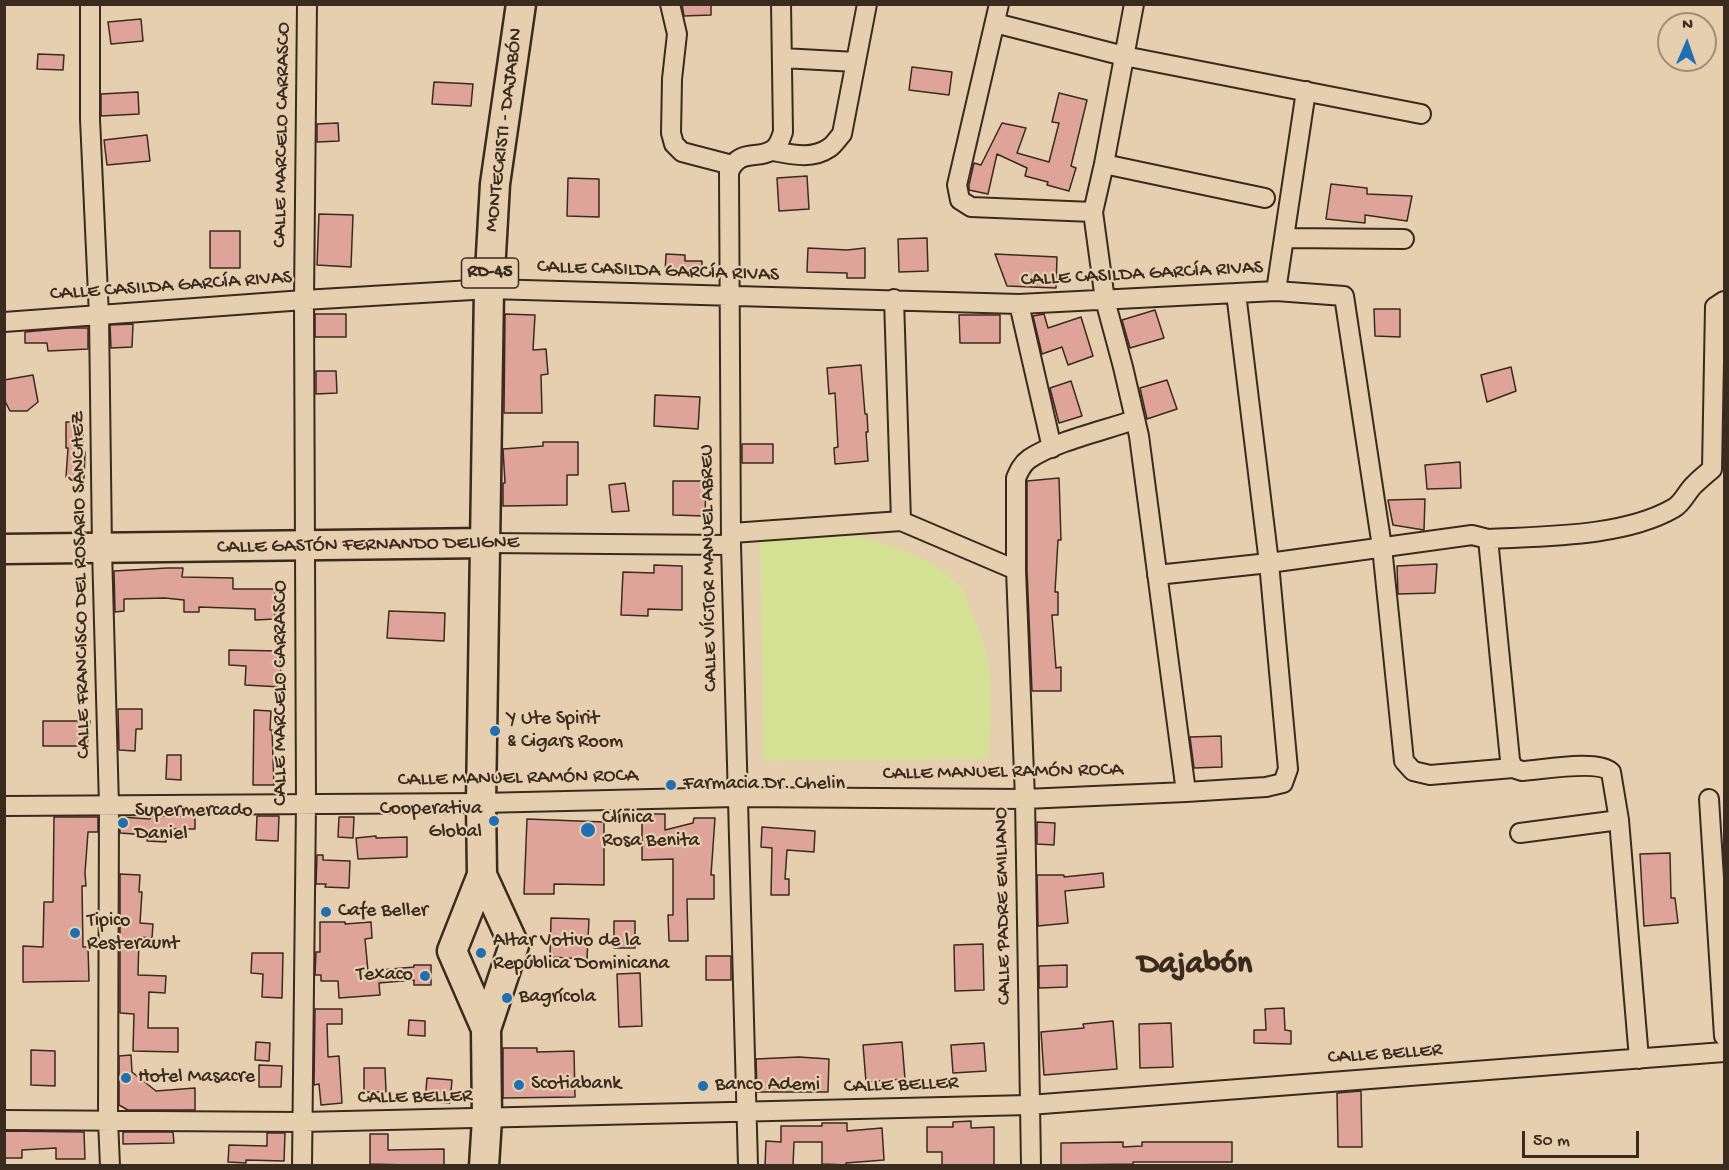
<!DOCTYPE html>
<html>
<head>
<meta charset="utf-8">
<style>
	body { margin:0 }
	#map { position:relative; width:1729px; height:1170px; overflow:hidden; background:#e6cfaf; font-family:"Gochi Hand",sans-serif }
	canvas { display:block }
	.frame { position:absolute; inset:0; border:6px solid #3b2a1e; pointer-events:none }
	.north { position:absolute; left:1657px; top:12px; width:60px; height:60px; box-sizing:border-box; background:#e6cfaf; border:2px solid #a28d75; border-radius:50%; rotate:2deg; font-size:16px; font-weight:700; line-height:24px; text-align:center; color:#3b2a1e }
	.north::after { content:''; display:block; margin:auto; width:21px; height:27px; background:#1f6fb2; clip-path:polygon(50% 0,100% 100%,50% 72%,0 100%) }
	.scale { position:absolute; left:1522px; top:1131px; width:117px; height:27px; box-sizing:border-box; border:3px solid #3b2a1e; border-top:0; padding-left:8px; font-size:18px; line-height:21px; white-space:nowrap; color:#3b2a1e; -webkit-text-stroke:4px #e6cfaf; paint-order:stroke }
</style>
</head>
<body>
<div id="map">
<canvas width="1729" height="1170"></canvas>
<div class="frame"></div>
<div class="north">N</div>
<div class="scale">50 m</div>
</div>
<script>
const c = document.querySelector('canvas').getContext('2d');
c.lineJoin = 'round';
function paint(path, color) {
  c.fillStyle = color;
  c.fill(path, 'evenodd');
}
function trace(path, color, width, dash) {
  c.strokeStyle = color;
  c.lineWidth = width;
  c.lineCap = dash ? 'butt' : 'round';
  c.setLineDash(dash || []);
  c.stroke(path);
}
function label(font, color, halo, rows, align = 'center') {
  c.font = font + ' "Gochi Hand",sans-serif';
  c.lineWidth = 4.5;
  c.setLineDash([]);
  c.textBaseline = 'middle';
  c.strokeStyle = halo;
  c.fillStyle = color;
  for (const [text, x, y, turn = 0] of rows) {
    c.save();
    c.translate(x, y);
    c.rotate((+turn || 0) * Math.PI / 180);
    c.textAlign = isNaN(turn) ? turn : align;
    if (halo) c.strokeText(text, 0, 0);
    c.fillText(text, 0, 0);
    c.restore();
  }
}
paint(new Path2D(`
	M816 535 863 537 903 550 937 566 963 590 984 643 990 675 991 714 988 759 764 761 760 539Z`), '#d4e194');
const building = new Path2D(`
	M682 4H711V15L684 16Z
	M141 19 143 41 111 44 108 22Z
	M38 54 64 55 63 70 37 69Z
	M912 67 952 72 949 95 909 90Z
	M434 82 473 84 471 106 432 104Z
	M138 92 139 114 101 116V94Z
	M1059 93 1087 100 1071 166 1076 168 1069 191 1047 185 1048 182 1025 176 1027 168 997 154 988 194 969 190V185L974 163 981 165 1002 123 1026 128 1017 153 1049 162 1059 123 1052 122Z
	M338 123 339 141 317 142V124Z
	M147 135 150 161 107 165 104 140Z
	M807 176 809 209 779 211 777 178Z
	M568 178 599 179V217L567 216Z
	M1331 184 1367 188V194L1412 196 1407 221 1365 215V223L1326 219Z
	M319 214 353 215 351 267 317 265Z
	M210 231H240V268H210Z
	M927 238 928 271 899 272 898 239Z
	M808 248 847 250 865 248V278H847V273L807 272Z
	M666 254 685 255V261H702V275L665 274Z
	M995 254 1057 257 1056 288 1007 286Z
	M1374 309H1400V337L1375 336Z
	M1155 310 1164 338 1130 348 1122 320Z
	M315 314H346V337H315Z
	M505 314 535 315 533 350 546 349 548 374 541 375 542 413H504Z
	M1044 314 1048 328 1081 317 1093 356 1068 365 1062 347 1042 354 1033 316Z
	M959 315H1000V343H960Z
	M133 324 132 347 111 348 110 325Z
	M69 328H88V349L48 351 47 343H25V332Z
	M861 365 865 414H867L868 432H866L868 461 835 464 834 448 838 447 835 393 829 394 827 368Z
	M1511 367 1516 391 1487 402 1481 375Z
	M316 371H336L337 393 316 394Z
	M33 375 38 402 27 411H10L4 399V380Z
	M1167 380 1177 409 1147 419 1140 388Z
	M1071 381 1082 416 1059 423 1050 388Z
	M655 395 700 397 698 429 654 426Z
	M66 422H83V452H85L84 478 66 477 68 448H66Z
	M543 442H578V475H567V505L503 506V483H505L503 449 543 446Z
	M742 444H773V463H742Z
	M1460 462 1461 488 1427 489 1425 465Z
	M1059 478 1061 540H1058L1055 592H1058V615H1052L1056 668 1061 667V691H1032L1027 570V481Z
	M673 481H706L705 516 673 515Z
	M625 483 629 511 612 512 609 485Z
	M1425 499 1424 530 1393 525 1388 500Z
	M1437 564 1435 593 1398 594 1397 566Z
	M654 565 682 566V610L648 609V616L621 615 623 572 654 573Z
	M167 568H183L182 577 233 578V589H275V619L255 620V609L199 607V612H184V600L165 598 124 599V611L115 612 114 571Z
	M389 611 445 613 444 641 387 638Z
	M229 650 280 651 281 687 245 685 246 666 229 665Z
	M118 709H142V729H136L135 751 119 750Z
	M254 710 271 711 270 730H272L274 785H253Z
	M43 721H90L87 746H43Z
	M1221 736 1222 767 1194 768 1190 737Z
	M167 755H181V780L166 779Z
	M642 814H665V830L693 823 694 818H715L711 875H714V899H687L688 941H669L668 915H673V859L642 860Z
	M150 816H195V829H167L166 842 147 841 148 835 120 833V817L150 819Z
	M257 816H279L278 841 256 840Z
	M54 817H98V832H88L85 873 86 886H82L83 947H88L89 981 23 982V946L43 947 44 902H53Z
	M339 817H354L353 838 338 837Z
	M527 819 604 822V885L554 884V894H524Z
	M1037 822 1055 823 1054 845 1037 844Z
	M762 827 815 831 814 852 787 850 785 879H789V895H771L772 848 761 847Z
	M376 836V838L407 837V857L358 859 356 838Z
	M1670 853 1671 898H1675L1678 923 1644 926 1640 854Z
	M317 855H323V860L350 861 349 888 325 887 326 884H316Z
	M1103 873 1104 887 1065 891 1068 923 1038 926 1037 875H1064V877Z
	M120 874 140 875 139 892H142L140 923 153 924 152 938 139 937 138 975 166 976 165 993 149 992 148 1028H178V1052L133 1051 134 1014 120 1013Z
	M551 918 589 919 587 959 550 957Z
	M614 921H635V948H614Z
	M320 922H345V924L371 922 372 938 365 939 368 971 414 967V965H431V985H414V980L379 983 380 995 339 998 338 981H321V975H315L316 952H320Z
	M983 944 984 990 955 991 954 945Z
	M252 953H283L282 998 262 997 263 974 251 973Z
	M706 956H731V980H706Z
	M1067 965V987L1039 988V966Z
	M640 973 642 1026 619 1027 617 974Z
	M1284 1008 1285 1030 1291 1031V1044L1254 1043V1030H1266L1265 1009Z
	M315 1009H342V1024H327L328 1057 339 1056 342 1103 321 1105 319 1084 314 1085Z
	M409 1020 425 1021V1036L408 1035Z
	M1113 1021 1117 1069 1044 1075 1041 1032 1084 1028 1083 1024Z
	M1171 1023 1173 1067 1140 1068 1139 1024Z
	M256 1042 270 1043 269 1061 255 1060Z
	M902 1042 905 1079 866 1082 863 1045Z
	M984 1043 986 1071 953 1073 951 1045Z
	M503 1048H537V1052L574 1051 575 1097 503 1098Z
	M31 1050 55 1051V1086L31 1085Z
	M131 1055 132 1072 156 1091 195 1088V1110H128L119 1105V1056Z
	M799 1057 829 1059 828 1092H757L756 1059Z
	M259 1065 282 1066 281 1087H259Z
	M364 1068H385L386 1092H364Z
	M427 1078 452 1080 450 1103 425 1101Z
	M1361 1091 1362 1147H1338L1337 1093Z
	M971 1121V1128L994 1127V1166H942V1152H927V1127H953V1122Z
	M822 1123H847V1131L882 1128 884 1160 846 1163V1165L822 1164V1142H794L793 1166H765L766 1141 781 1142V1126H822Z
	M4 1131 84 1132 85 1159H56V1148L22 1150V1158H4Z
	M123 1132H173L174 1143 123 1144Z
	M267 1133H285L284 1161 246 1160V1163L228 1162 229 1145 267 1146Z
	M370 1134H388V1150L444 1149V1166L370 1164Z
	M1123 1142V1147L1142 1146V1142H1232V1162H1133V1164L1061 1165V1143Z`);
paint(building, '#dea49a');
trace(building, '#3b2a1e', 1.5);
const street = new Path2D(`
	M90 4V119L99 316 102 549 109 806 108 1120 110 1166
	M670 4 677 34 672 79 671 133 674 144 682 152 732 165
	M999 4 957 185 960 200 971 207 1093 212
	M1134 4 1104 164 1093 212 1105 300 1123 367 1139 436 1186 792
	M995 23 1124 56 1421 114
	M782 58 856 62
	M773 151C790 154 812 160 829 148 834 145 838 138 842 134L867 4
	M1104 164 1265 198
	M1285 238 1404 239
	M1276 291 1306 91
	M894 299 901 521
	M1019 304 1052 448
	M4 322 304 300 489 289 1019 304 1276 291 1344 296 1382 547 1404 761 1413 771 1430 775 1513 768 1522 771C1542 770 1597 759 1611 772L1619 820 1639 1059
	M732 533 901 521 1016 570
	M1488 539C1545 536 1624 537 1674 508 1683 503 1687 491 1695 484 1700 479 1706 474 1712 469L1715 307 1724 301
	M486 543 731 545
	M1157 575 1269 563 1472 535 1488 539 1510 760 1513 768
	M1709 799 1724 1036
	M4 806 481 803 736 797 1025 799 1186 792 1266 787 1283 783 1288 769 1269 563 1236 293
	M1520 833 1619 820
	M4 1120 302 1122 1029 1105 1724 1052
	M302 1166 306 803 304 300 307 4
	M748 1166 731 545 729 172C740 147 758 161 774 149 779 145 781 138 783 132L781 4
	M1031 1166 1025 799 1016 570V478C1019 471 1022 464 1029 459 1056 441 1103 431 1134 420`);
const primary = new Path2D(`
	M4 549 486 543
	M482 875 452 951 486 1029
	M484 1166 487 1119 486 1029 514 945 482 875 481 803 489 289 495 184 521 4`);
trace(street, '#3b2a1e', 22);
trace(primary, '#3b2a1e', 33);
trace(street, '#e6cfaf', 18);
trace(primary, '#e6cfaf', 28);
for (const [x, y, r, color] of [
	[495,731,6,"#1f6fb2"],
	[671,785,6,"#1f6fb2"],
	[494,821,6,"#1f6fb2"],
	[123,823,6,"#1f6fb2"],
	[588,830,8,"#1f6fb2"],
	[326,912,6,"#1f6fb2"],
	[75,933,6,"#1f6fb2"],
	[481,953,6,"#1f6fb2"],
	[425,976,6,"#1f6fb2"],
	[507,998,6,"#1f6fb2"],
	[126,1078,6,"#1f6fb2"],
	[519,1085,6,"#1f6fb2"],
	[703,1086,6,"#1f6fb2"]
]) {
  const dot = new Path2D();
  dot.arc(x, y, r, 0, 2 * Math.PI);
  c.fillStyle = color;
  c.fill(dot);
  trace(dot, '#e6cfaf', 2);
}
for (const [x, y, w] of [
	[490,273,57]
]) {
  const box = new Path2D();
  box.roundRect(x - w / 2, y - 15, w, 30, 4.5);
  c.fillStyle = '#e6cfaf';
  c.fill(box);
  trace(box, '#3b2a1e', 1.5);
}
label('bold 18px', '#3b2a1e', null, [
	["RD-45",490,273]
]);
label('20px', '#3b2a1e', '#e6cfaf', [
	["MONTECRISTI - DAJABÓN",505,130,-83],
	["CALLE MARCELO CARRASCO",283,135,-89],
	["CALLE CASILDA GARCÍA RIVAS",658,272,2],
	["CALLE CASILDA GARCÍA RIVAS",1142,275,-3],
	["CALLE CASILDA GARCÍA RIVAS",171,287,-4],
	["CALLE GASTÓN FERNANDO DELIGNE",368,546,-1],
	["CALLE VÍCTOR MANUEL ABREU",710,568,-91],
	["CALLE FRANCISCO DEL ROSARIO SÁNCHEZ",82,585,-91],
	["CALLE MARCELO CARRASCO",282,693,-90],
	["CALLE MANUEL RAMÓN ROCA",1003,773,-1],
	["CALLE MANUEL RAMÓN ROCA",518,779,-1],
	["CALLE PADRE EMILIANO",1004,906,-91],
	["CALLE BELLER",1385,1055,-4],
	["CALLE BELLER",901,1086,-2],
	["CALLE BELLER",415,1098,-1]
]);
label('20px', '#3b2a1e', '#e6cfaf', [
	["Y Ute Spirit",507,720],
	["& Cigars Room",507,743],
	["Farmacia Dr. Chelin",683,785],
	["Cooperativa",482,810,"right"],
	["Global",482,833,"right"],
	["Supermercado",135,812],
	["Daniel",135,835],
	["Clínica",602,819],
	["Rosa Benita",602,842],
	["Cafe Beller",338,912],
	["Tipico",87,922],
	["Resteraunt",87,945],
	["Altar Votivo de la",493,942],
	["República Dominicana",493,965],
	["Texaco",413,976,"right"],
	["Bagrícola",519,998],
	["Hotel Masacre",138,1078],
	["Scotiabank",531,1085],
	["Banco Ademi",715,1086]
], 'left');
label('bold 32px', '#3b2a1e', '#e6cfaf', [
	["Dajabón",1195,966]
]);
</script>
</body>
</html>
